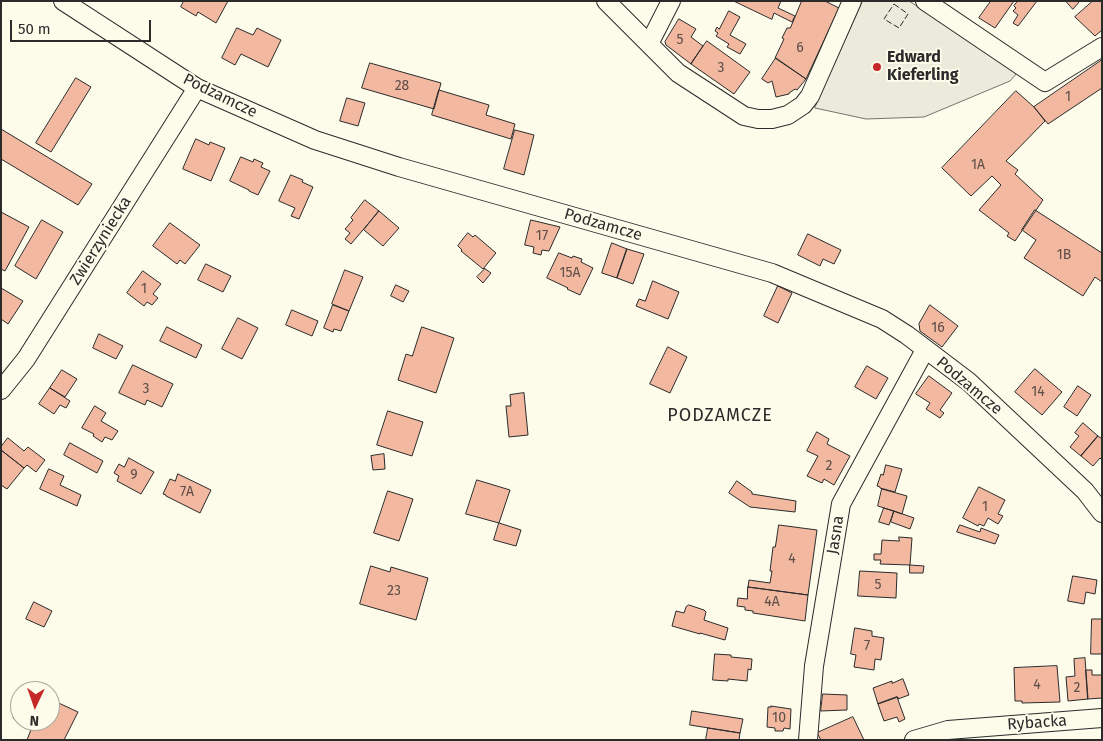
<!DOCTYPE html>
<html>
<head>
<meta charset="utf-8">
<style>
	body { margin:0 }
	#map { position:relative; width:1103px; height:741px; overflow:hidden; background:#fdfbea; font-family:"Fira Sans",sans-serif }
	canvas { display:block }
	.frame { position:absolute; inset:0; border:2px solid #2b2b2b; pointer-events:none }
	.north { position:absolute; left:10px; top:681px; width:50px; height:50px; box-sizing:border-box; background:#fdfbea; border:1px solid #a9a89e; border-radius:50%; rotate:183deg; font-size:14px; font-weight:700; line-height:20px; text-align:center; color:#2b2b2b }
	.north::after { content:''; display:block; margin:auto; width:18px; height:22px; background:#c62828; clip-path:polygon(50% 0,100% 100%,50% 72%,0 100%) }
	.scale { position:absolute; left:10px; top:20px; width:141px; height:22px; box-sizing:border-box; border:2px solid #2b2b2b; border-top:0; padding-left:6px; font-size:15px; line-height:18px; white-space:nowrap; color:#2b2b2b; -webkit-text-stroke:4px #fdfbea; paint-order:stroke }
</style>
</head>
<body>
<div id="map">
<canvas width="1103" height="741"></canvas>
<div class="frame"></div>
<div class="north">N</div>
<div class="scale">50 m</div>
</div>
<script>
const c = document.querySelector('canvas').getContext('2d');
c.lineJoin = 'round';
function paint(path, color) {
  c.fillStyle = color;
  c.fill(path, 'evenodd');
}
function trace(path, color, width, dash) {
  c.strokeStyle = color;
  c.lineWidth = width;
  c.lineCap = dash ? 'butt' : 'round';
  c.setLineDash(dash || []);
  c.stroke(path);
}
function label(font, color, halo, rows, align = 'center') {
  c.font = font + ' "Fira Sans",sans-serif';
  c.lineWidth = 4;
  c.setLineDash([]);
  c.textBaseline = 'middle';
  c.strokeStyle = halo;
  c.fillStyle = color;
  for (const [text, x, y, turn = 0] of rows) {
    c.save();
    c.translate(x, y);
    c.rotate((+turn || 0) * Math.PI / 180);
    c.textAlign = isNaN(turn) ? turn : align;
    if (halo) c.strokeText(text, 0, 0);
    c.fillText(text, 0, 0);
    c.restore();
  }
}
const green = new Path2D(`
	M863 1H909L1010 66 1017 73 1010 81 924 117 866 119 815 108Z`);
paint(green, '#ecebdb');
trace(green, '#74746e', 1);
const building = new Path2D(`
	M184 1H228L216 23 198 12 196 16 181 7Z
	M734 1H781L778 8 795 16 792 22 774 13 772 19Z
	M802 1H825L839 8 806 79 775 58 784 39 782 38 787 28H790Z
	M991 1H1014L995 28 979 18Z
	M1018 1H1037L1018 26 1013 23 1018 15 1013 11 1016 8 1014 6Z
	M1066 1H1080L1073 9Z
	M1093 1H1102V30L1095 36 1075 17Z
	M729 11 740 17 730 35 746 44 740 54 727 47 729 44 716 36 718 33 715 31 717 27 719 29Z
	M679 19 696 29 691 37 703 46 691 64 666 45 665 42Z
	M237 28 253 35 257 28 281 40 268 67 241 54 235 65 222 58Z
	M707 41 750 72 734 94 691 64Z
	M776 58 806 79 797 90 795 89 789 93V94L776 97 772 81 768 83 762 79Z
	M1102 60V88L1048 124 1034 107Z
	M370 63 441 83 434 109 362 88Z
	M76 78 91 87 51 152 36 143Z
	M439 90 489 105 486 115 515 124 511 139 432 115Z
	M1016 91 1034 107 1045 121 1006 161 1018 170 1015 174 1043 200 1015 241 1007 236 1009 233 979 210 1001 185 992 176 971 196 942 168Z
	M347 98 365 103 358 126 340 121Z
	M1 129 92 184 78 205 1 159Z
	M515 130 534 135 524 175 504 169Z
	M196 139 209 145 210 142 225 148 211 181 183 169Z
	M241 157 253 162 254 159 263 163 261 167 270 171 258 195 249 191V190L230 181Z
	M291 175 303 180 302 182 313 187 299 219 291 216 295 208 279 201Z
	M365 200 379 211 351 244 345 239 350 233 345 229 353 220 351 218Z
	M1035 210 1102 253V282L1095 277 1083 296 1024 258 1036 240 1022 230Z
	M379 211 399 228 383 246 364 230Z
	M1 212 29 227 5 271 1 269Z
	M42 220 63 232 36 279 15 266Z
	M531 220 560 227 549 251 542 250 541 255 533 253 534 247 525 245Z
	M170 223 200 245 185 264 180 260 177 264 153 246Z
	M468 233 473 237 475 235 496 253 483 269 461 251 462 250 458 246Z
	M808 234 841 250 834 264 823 259 820 266 798 255Z
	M612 243 627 249 617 278 602 273Z
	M627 249 644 254 633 284 617 278Z
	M559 253 572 258 573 256 582 259 581 262 593 268 580 295 567 289 568 288 547 278Z
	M206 264 231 276 223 292 198 280Z
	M484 269V268L491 273 483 283 477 277Z
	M345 270 363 277 349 311 332 304Z
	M143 271 161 284 153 294 158 298 152 305 147 302 144 306 127 293Z
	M653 281 679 292 668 319 636 306 639 299 645 301Z
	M396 285 409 291 403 302 391 296Z
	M778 286 792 293 778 323 764 316Z
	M1 288 23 301 8 324 1 319Z
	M333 305 349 311 341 331 334 329 333 332 324 328Z
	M930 305 958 326 942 347 920 331 919 324Z
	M292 310 318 321 312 336 286 325Z
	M238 318 258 328 242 359 222 349Z
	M167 327 202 345 196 358 160 341Z
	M422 327 454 338 436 393 398 380 406 354 412 356Z
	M99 334 123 346 116 359 93 348Z
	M668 347 687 357 670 393 650 384Z
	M133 365 173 384 162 407 147 400 145 405 119 393Z
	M867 366 888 378 876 399 855 387Z
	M1035 369 1062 392 1042 415 1015 392Z
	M62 370 77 379 65 397 50 388Z
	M929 376 952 393 940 410 944 413 940 418 926 409 930 403 916 394Z
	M1078 386 1091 395 1077 416 1064 407Z
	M50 388 70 401 66 408 60 405 54 414 39 404Z
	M524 393 528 435 509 437 506 406H511L510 395Z
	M95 406 106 413 101 421 118 431 112 440 105 437 102 442 93 436 94 434 82 428Z
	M388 411 423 422 412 456 377 445Z
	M1083 423 1098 436 1081 456 1070 447 1079 436 1075 433Z
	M817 432 829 439 827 444 850 456 834 485 824 479 822 483 807 476 818 456 807 451Z
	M1098 436 1102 439V460L1100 458 1093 466 1081 456Z
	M8 438 24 451 28 447 45 460 36 472 27 465 24 468 1 450V447Z
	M70 443 103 461 97 473 64 455Z
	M1 450 24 468 7 489 1 485Z
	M384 454 385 469 373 470 371 456Z
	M129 458 154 472 141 494 117 481 119 476 114 473 119 464 124 467Z
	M886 465 902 469 895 492 880 488V487L877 486 881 474 883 475Z
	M49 469 64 476 60 485 81 495 77 506 40 489Z
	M178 474 211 490 200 513 166 496V495L163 494 170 479 175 481Z
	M477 480 510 490 499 523 466 514Z
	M737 481 752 492V494L796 501 795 512 750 507 729 493Z
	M979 487 1005 500 998 514 1003 516 998 524 988 518 984 526 979 524 978 526 963 518Z
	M882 489 907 496 902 514 878 506Z
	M388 491 413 499 399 541 374 533Z
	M884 508 894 511 889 525 879 522Z
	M894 511 914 518 910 529 891 522Z
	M499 523 521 530 516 546 494 540Z
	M779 525 817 530 808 595 748 587 749 580 770 583 772 571H770L773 547H775Z
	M960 525 980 532 981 528 999 535 995 544 957 532Z
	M899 537 912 538 910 565 880 564 881 560H874V554H881L882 540 899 541Z
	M910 565 924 566 923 573H910Z
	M371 566 390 572 391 567 428 578 416 620 360 604Z
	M860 571 897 573 896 598 858 596Z
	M1073 576 1097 580 1095 594 1086 592 1084 604 1068 601Z
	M748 587 808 595 805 621 753 613V611L745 610V607L737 606 738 598 747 599Z
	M34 602 52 611 44 627 26 619Z
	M689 605 704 610 706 612 704 620 728 628 725 640 700 633V634L672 626 676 611 684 613 686 607Z
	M1092 619H1102V654H1091Z
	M855 628 872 631V636L884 638 881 660 875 659 874 670 854 667 856 655 851 654Z
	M715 654 731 655V657L752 659 751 670 748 669 747 681 728 679V681L713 680Z
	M1085 658 1088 699 1068 701 1066 677 1075 676 1074 659Z
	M1057 666 1060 702 1022 703V701H1015L1014 668Z
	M1086 670H1092V675H1102V698L1088 699Z
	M903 679 909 695 898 699V697L878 704 873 688 892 681V683Z
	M823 694 847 695V710L821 711Z
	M897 697 905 719 899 722 897 717 884 721 878 704Z
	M50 699 78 712 64 740H27L32 727 13 718 20 704V721H50Z
	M771 706 791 709 790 729 784 728 783 731H775V728L767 727 768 707H771Z
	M692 711 743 719 740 733 690 725Z
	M853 717 864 740H821L817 733Z
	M708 728 740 733 739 740H706Z`);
paint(building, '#f2b8a0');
trace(building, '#2b2b2b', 1);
const minor = new Path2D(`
	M63 1 197 88 315 140 399 167 772 273 882 319 907 335 969 382 1085 491 1102 513
	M606 1 678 73 744 116 758 119H772L788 115 803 105 810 96 852 1
	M925 1 1045 82 1102 47
	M649 44 671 1
	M1 390 26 359 197 88
	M808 740 814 666 841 504 925 350
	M914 740 948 730 1102 718`);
trace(minor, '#2b2b2b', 20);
trace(minor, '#fdfbea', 18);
trace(new Path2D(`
	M894 4 908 14 899 28 884 19Z`), '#2b2b2b', 1, [6, 2.5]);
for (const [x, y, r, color] of [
	[877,67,5,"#c62828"]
]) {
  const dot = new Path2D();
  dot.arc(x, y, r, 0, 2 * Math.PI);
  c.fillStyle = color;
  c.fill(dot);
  trace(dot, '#fdfbea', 2);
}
label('14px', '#5d4e48', null, [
	["5",680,40],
	["6",800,48],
	["3",721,68],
	["28",402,86],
	["1",1068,97],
	["1A",978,165],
	["17",542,236],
	["1B",1064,255],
	["15A",570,273],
	["1",144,289],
	["16",938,328],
	["3",146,389],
	["14",1038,392],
	["2",829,466],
	["9",134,475],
	["7A",187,492],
	["1",985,507],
	["4",792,559],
	["5",878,585],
	["23",394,591],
	["4A",772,602],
	["7",867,646],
	["4",1037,685],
	["2",1077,688],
	["10",779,718]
]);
label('bold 16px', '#2b2b2b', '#fdfbea', [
	["Edward",887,58],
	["Kieferling",887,76]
], 'left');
label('16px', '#2b2b2b', '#fdfbea', [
	["Podzamcze",220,96,26],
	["Podzamcze",603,225,16],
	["Zwierzyniecka",101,241,-58],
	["Podzamcze",969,386,40],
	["Jasna",836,535,-81],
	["Rybacka",1037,723,-4]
]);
c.letterSpacing = '1px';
label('18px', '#2b2b2b', '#fdfbea', [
	["PODZAMCZE",720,416]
]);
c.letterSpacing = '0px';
</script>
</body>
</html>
